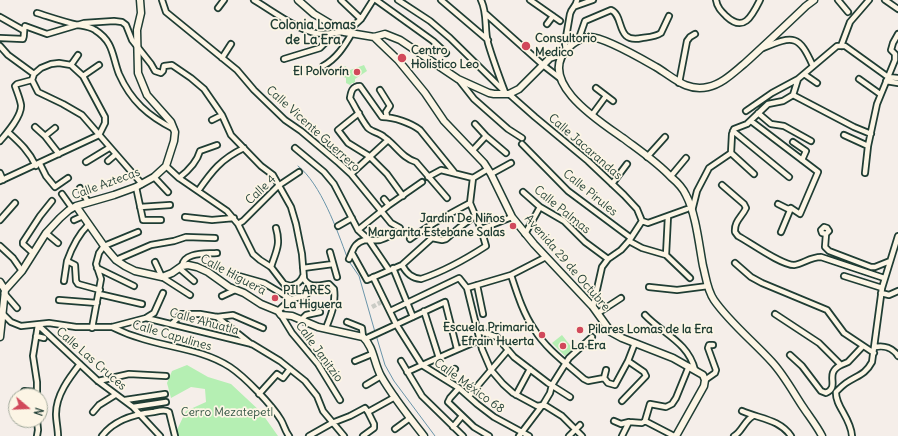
<!DOCTYPE html>
<html>
<head>
<meta charset="utf-8">
<style>
	body { margin:0 }
	#map { position:relative; width:898px; height:436px; overflow:hidden; background:#f5eee9; font-family:Delius,sans-serif }
	canvas { display:block }
	.north { position:absolute; left:8px; top:388px; width:40px; height:40px; box-sizing:border-box; background:#fcf5e5; border:1px solid #a4ab9e; border-radius:50%; rotate:109deg; font-size:11px; font-weight:700; line-height:16px; text-align:center; color:#1f3d34 }
	.north::after { content:''; display:block; margin:auto; width:14px; height:18px; background:#d1495b; clip-path:polygon(50% 0,100% 100%,50% 72%,0 100%) }
</style>
</head>
<body>
<div id="map">
<canvas width="898" height="436"></canvas>
<div class="north">N</div>
</div>
<script>
const c = document.querySelector('canvas').getContext('2d');
c.lineJoin = 'round';
function paint(path, color) {
  c.fillStyle = color;
  c.fill(path, 'evenodd');
}
function trace(path, color, width, dash) {
  c.strokeStyle = color;
  c.lineWidth = width;
  c.lineCap = dash ? 'butt' : 'round';
  c.setLineDash(dash || []);
  c.stroke(path);
}
function label(font, color, halo, rows, align = 'center') {
  c.font = font + ' Delius,sans-serif';
  c.lineWidth = 3.5;
  c.setLineDash([]);
  c.textBaseline = 'middle';
  c.strokeStyle = halo;
  c.fillStyle = color;
  for (const [text, x, y, turn = 0] of rows) {
    c.save();
    c.translate(x, y);
    c.rotate((+turn || 0) * Math.PI / 180);
    c.textAlign = isNaN(turn) ? turn : align;
    if (halo) c.strokeText(text, 0, 0);
    c.fillText(text, 0, 0);
    c.restore();
  }
}
paint(new Path2D(`
	M364 65 367 71 355 79V82L354 83H352L350 85 346 83V78L339 75 345 66 350 70Z
	M562 335 573 349 565 356 552 343Z
	M187 365 208 377 231 384 261 412 278 436H176L175 434 186 411 206 402 205 389 191 387 171 398 167 383 172 371Z`), '#b5efb3');
trace(new Path2D(`
	M298 166C321 184 337 230 347 257
	M348 260 359 276 375 332
	M376 335 385 365 394 381 435 436`), '#6994a9', 1);
trace(new Path2D(`
	M372 307 385 300`), '#cacbc5', 4.5, [4.5, 2]);
const street = new Path2D(`
	M162 0 166 12 237 70 254 90 285 120 301 131 339 163 351 174 391 223 400 228V230C394 234 387 238 380 240 371 241 364 237 356 245 353 248 351 255 349 259
	M254 0C271 10 296 29 315 33 325 35 335 33 344 32
	M341 0 361 19
	M376 0 433 41 446 53
	M398 0 430 21 450 38 506 93
	M441 0 488 40
	M481 0C488 14 484 29 488 43 493 60 499 76 505 92
	M530 0 560 21
	M716 0C717 7 721 11 726 16 744 33 752 16 760 0
	M838 0 848 12
	M885 0 898 9
	M576 6 593 0
	M218 8 224 0
	M37 13C50 17 64 22 78 25 84 26 89 26 95 30 114 42 112 56 119 74 131 101 148 116 174 129
	M486 14 543 65 561 79
	M0 17 23 30
	M547 24 553 16
	M347 32 361 19 373 0
	M0 38 23 39C25 34 23 31 25 26L47 34 84 23 114 21 122 22 126 25 132 40 151 64 155 71 161 73 163 71 164 66 172 65 191 78 204 89 222 115 231 135 261 166 273 175 291 207 296 224 302 254 304 279C310 289 320 285 329 284L334 289C336 304 331 315 326 328
	M578 41 585 21 611 10C625 16 615 44 642 38 649 37 655 37 661 33L669 16
	M0 46 8 55 34 74
	M841 46 850 22 869 0
	M763 48C794 35 799 35 813 66
	M566 51 565 43 570 14C572 7 576 7 577 0
	M222 58 231 44
	M284 59 320 48 325 43 331 33
	M71 65 78 55
	M323 66C336 59 344 47 352 33
	M34 74 32 80 38 92 63 104 82 115 142 184
	M34 74 41 68 51 64 59 63 71 65 83 76 105 117V123L99 135
	M804 74 817 83
	M83 76 99 65
	M859 79 880 94
	M459 80 474 99 508 129 522 138
	M886 81 898 83
	M679 83 687 41 690 37 695 34
	M596 88 613 101
	M380 90 390 106 386 112 387 117
	M509 94 535 117 588 161 624 195 637 209 642 221
	M793 95 854 127 871 134
	M746 111 772 93 798 79 837 46H845L888 77 898 78
	M359 113 338 130 348 143 369 156 387 174 403 196
	M758 113 771 124 784 126 811 141
	M592 115 606 96
	M212 120 222 115
	M751 121 818 172 800 214 791 208 781 232
	M475 124 486 136 506 153
	M35 127 45 136 59 154
	M733 131 789 177
	M8 132C20 143 29 151 36 166
	M844 135 868 146
	M45 136 55 128
	M0 141C7 133 22 116 21 105 20 99 17 92 15 86L17 84 32 80
	M793 142 806 151 802 160
	M522 144 568 191 631 238
	M295 148 324 172 334 184 358 230 368 239 389 270
	M473 150 486 136
	M731 153 754 174
	M647 157 665 137
	M108 161 115 155
	M86 162 109 148
	M40 164 46 176 55 187 68 178
	M166 166 179 178 227 211 238 224 253 254 260 260 271 267 284 284 291 286C297 284 301 282 303 276
	M0 173 3 180
	M865 173 868 146 877 104 895 60V54L891 50 893 43 898 34
	M351 174 388 140
	M491 174 511 163
	M671 176 686 158
	M154 177 168 192
	M428 177 441 170 473 178 488 169
	M179 178C188 171 197 162 200 151L217 145
	M0 181 99 135
	M612 184 627 164
	M722 185 744 204 746 208C742 217 734 221 735 232L738 236C751 243 781 265 794 265 803 264 810 257 821 257L884 278
	M136 187 143 220H161
	M80 188 88 202
	M198 191C212 171 221 159 244 148
	M523 192 540 207 564 221 585 242 608 259
	M62 194 72 208
	M447 198 416 162C402 158 396 145 384 137 380 133 372 132 368 128 361 119 356 108 350 98 351 92 352 86 360 86L382 117C394 117 411 123 420 130L454 172
	M384 199 389 205
	M778 204 788 209 791 208
	M140 207 170 205
	M692 211 697 191 709 168 731 153 732 134 734 129 747 124 768 104 783 101 793 95 798 79
	M185 217 212 220 234 218
	M0 220 15 203
	M74 220 83 216
	M642 221 648 223 687 209
	M238 224 243 221 278 186 299 172
	M88 225C78 235 72 247 67 261L75 265 76 281 78 284 100 290
	M338 226 352 218
	M824 227 827 228 829 231 826 234 822 233 821 230Z
	M481 229 512 217
	M358 230 389 205 422 182
	M46 233 58 243
	M525 234 540 207
	M826 234 825 247 829 251 871 267H875L890 261
	M410 239C429 225 449 214 470 203
	M629 241 642 248 666 255 690 278
	M0 246 13 258 22 271
	M330 252 337 277
	M33 253 23 244V242L40 216 52 201
	M352 253 367 280 402 265 432 238 442 240 446 239 460 227 475 216
	M666 255 668 216
	M116 260 151 245 174 241 186 237 215 238
	M155 262 162 277 190 295
	M735 263 751 277 762 283 827 310 844 333 874 353
	M402 265C407 274 412 278 421 279 445 271 466 259 486 246L481 229 470 203 473 178
	M182 266C184 252 205 254 217 253
	M271 267C276 251 281 245 276 228
	M97 268 134 286
	M179 268 194 281
	M303 268 333 264
	M393 268 413 317
	M232 274 264 283 291 299
	M511 275C517 293 523 313 534 329 546 349 567 364 584 379L588 381 604 378 608 383 615 385 628 361 635 343
	M844 276 882 288
	M373 277 396 324 422 365 459 388 477 404 494 417 529 436
	M64 281 67 261
	M477 285 483 314
	M649 287 677 290 708 286
	M467 288 511 275 546 257
	M4 293 17 308
	M881 293 889 295 898 291
	M99 294 142 304
	M222 296 235 290
	M59 300 97 303
	M593 307 602 267 608 259 621 250 629 241 642 221
	M278 311 291 299 305 296 315 286
	M390 311 459 278 467 288 482 349 491 370 503 384 513 393 537 406 543 405 546 406 562 416 582 436
	M424 311 439 358
	M2 313 11 322 21 326 49 323 76 327H112L146 318 252 344 280 361 305 381 317 396 323 411 344 436
	M598 313 621 298
	M775 314 819 343 841 365 848 362 863 346
	M281 315 292 333 318 364 340 400
	M645 315C663 334 688 342 695 370
	M217 317 251 344
	M146 318 154 313 163 293
	M301 320 306 315 320 312
	M347 322 362 328 363 337
	M172 324 181 314H200L217 317 233 315 263 328
	M38 325 98 381 133 407 160 436
	M112 327C122 332 132 336 143 339 172 348 204 350 230 367 245 377 272 405 281 420 284 425 285 431 289 436
	M92 328 101 279 96 264 99 253 104 246 138 232
	M479 331 497 337 514 357 548 383 570 397
	M36 336 44 338
	M365 339 445 302 457 349
	M875 347C884 345 893 348 898 356
	M790 355 802 366 821 391 826 393C841 386 823 374 841 365
	M355 361 372 354
	M401 361 422 396 463 436
	M407 372C431 361 455 350 480 340
	M604 378 606 370
	M447 380 455 369
	M705 380 715 373 716 370 708 348 709 345H713
	M98 381 129 374 166 376
	M366 385 381 376
	M459 388 450 398 448 402 474 427 489 436
	M259 394 277 374 283 378 290 369
	M516 395 530 369
	M22 396 24 391 37 392
	M37 396V382L33 356 38 325
	M469 396 508 350
	M125 400 165 394
	M622 401 646 376 644 372 628 361
	M133 407 166 402
	M742 411C760 419 779 419 791 436
	M93 412 99 405 115 395
	M614 421 621 424 629 422
	M645 421 650 404 666 407 672 404 676 398 689 366
	M645 421 674 436
	M453 427 462 416
	M395 429 410 418
	M37 436 38 430 37 420
	M58 436C58 429 56 421 56 414 56 395 69 378 80 364
	M102 436C114 420 135 414 154 412 159 411 165 409 169 412L175 436
	M309 436 332 423 350 416 365 408 368 412 395 397
	M363 436 374 428V424L368 412
	M519 436 544 403 550 393 552 385 569 358 592 337
	M569 436 580 425
	M622 436 629 422 642 423 645 421
	M734 436C742 432 744 421 753 416
	M852 436C851 418 835 406 836 392 839 389 843 385 846 383 858 375 865 375 872 362L882 288 898 236`);
const secondary = new Path2D(`
	M298 0 314 14 344 32 374 37 385 34 400 40 458 79 489 93 494 94H509L519 89 550 58 556 56H562
	M814 0 806 6C786 25 765 45 744 64 733 73 722 84 708 87 686 92 673 77 656 67 642 59 603 36 589 37 581 38 573 43 568 48 535 81 600 122 623 138 639 150 657 162 671 177 677 182 683 188 686 195 696 214 699 245 703 266 706 277 707 290 714 300 730 323 753 341 772 362 784 375 793 392 803 407 809 416 817 426 822 436
	M374 37 398 60 425 93 444 121 484 163 491 174 512 217 534 244 593 307 611 332 622 338 673 358 703 375 705 380 704 386 676 436
	M76 206 104 246 116 260 125 266 135 271 162 277 172 273 182 266 188 265 197 267 208 272 229 287 244 293 261 304 278 311 281 315 292 316 318 327 363 337C374 347 374 364 381 376 393 397 409 417 424 436
	M0 282 5 290
	M5 290 22 271 46 233 60 218 69 210 76 206 114 195 136 187 154 177 166 166 174 141 175 132 171 122 147 95 138 73 137 30 141 13 140 0
	M0 337 5 290`);
trace(street, '#1f3d34', 8);
trace(secondary, '#1f3d34', 9);
trace(street, '#fcf5e5', 4.5);
trace(secondary, '#fcf5e5', 6);
for (const [x, y, r, color] of [
	[526,46,5,"#d1495b"],
	[402,58,5,"#d1495b"],
	[357,72,4,"#d1495b"],
	[513,226,4,"#d1495b"],
	[275,298,4,"#d1495b"],
	[580,330,4,"#d1495b"],
	[542,335,4,"#d1495b"],
	[563,346,4,"#d1495b"]
]) {
  const dot = new Path2D();
  dot.arc(x, y, r, 0, 2 * Math.PI);
  c.fillStyle = color;
  c.fill(dot);
  trace(dot, '#fcf5e5', 1.5);
}
label('bold 12px', '#1f3d34', '#fcf5e5', [
	["Consultorio",535,39],
	["Medico",535,53],
	["Centro",411,51],
	["Holistico Leo",411,65],
	["El Polvorín",349,72,"right"],
	["Jardin De Niños",505,219,"right"],
	["Margarita Estebane Salas",505,233,"right"],
	["PILARES",283,291],
	["La Higuera",283,305],
	["Escuela Primaria",534,328,"right"],
	["Efrain Huerta",534,342,"right"],
	["Pilares Lomas de la Era",588,330],
	["La Era",571,346]
], 'left');
label('12px', '#1f3d34', '#fcf5e5', [
	["Calle Vicente Guerrero",313,129,42],
	["Calle Jacarandas",585,147,41],
	["Calle Aztecas",106,184,-20],
	["Calle 4",261,190,-43],
	["Calle Pirules",590,193,39],
	["Calle Palmas",562,210,39],
	["Avenida 29 de Octubre",567,263,49],
	["Calle Higuera",233,275,28],
	["Calle Ahuatla",204,322,15],
	["Calle Capulines",172,336,16],
	["Calle Janitzio",319,352,54],
	["Calle Las Cruces",91,359,41],
	["Calle México 68",469,386,36]
]);
label('12px', '#365847', '#fcf5e5', [
	["Cerro Mezatepetl",227,413]
]);
label('bold 13px', '#1f3d34', '#fcf5e5', [
	["Colonia Lomas",313,25],
	["de La Era",313,40]
]);
</script>
</body>
</html>
